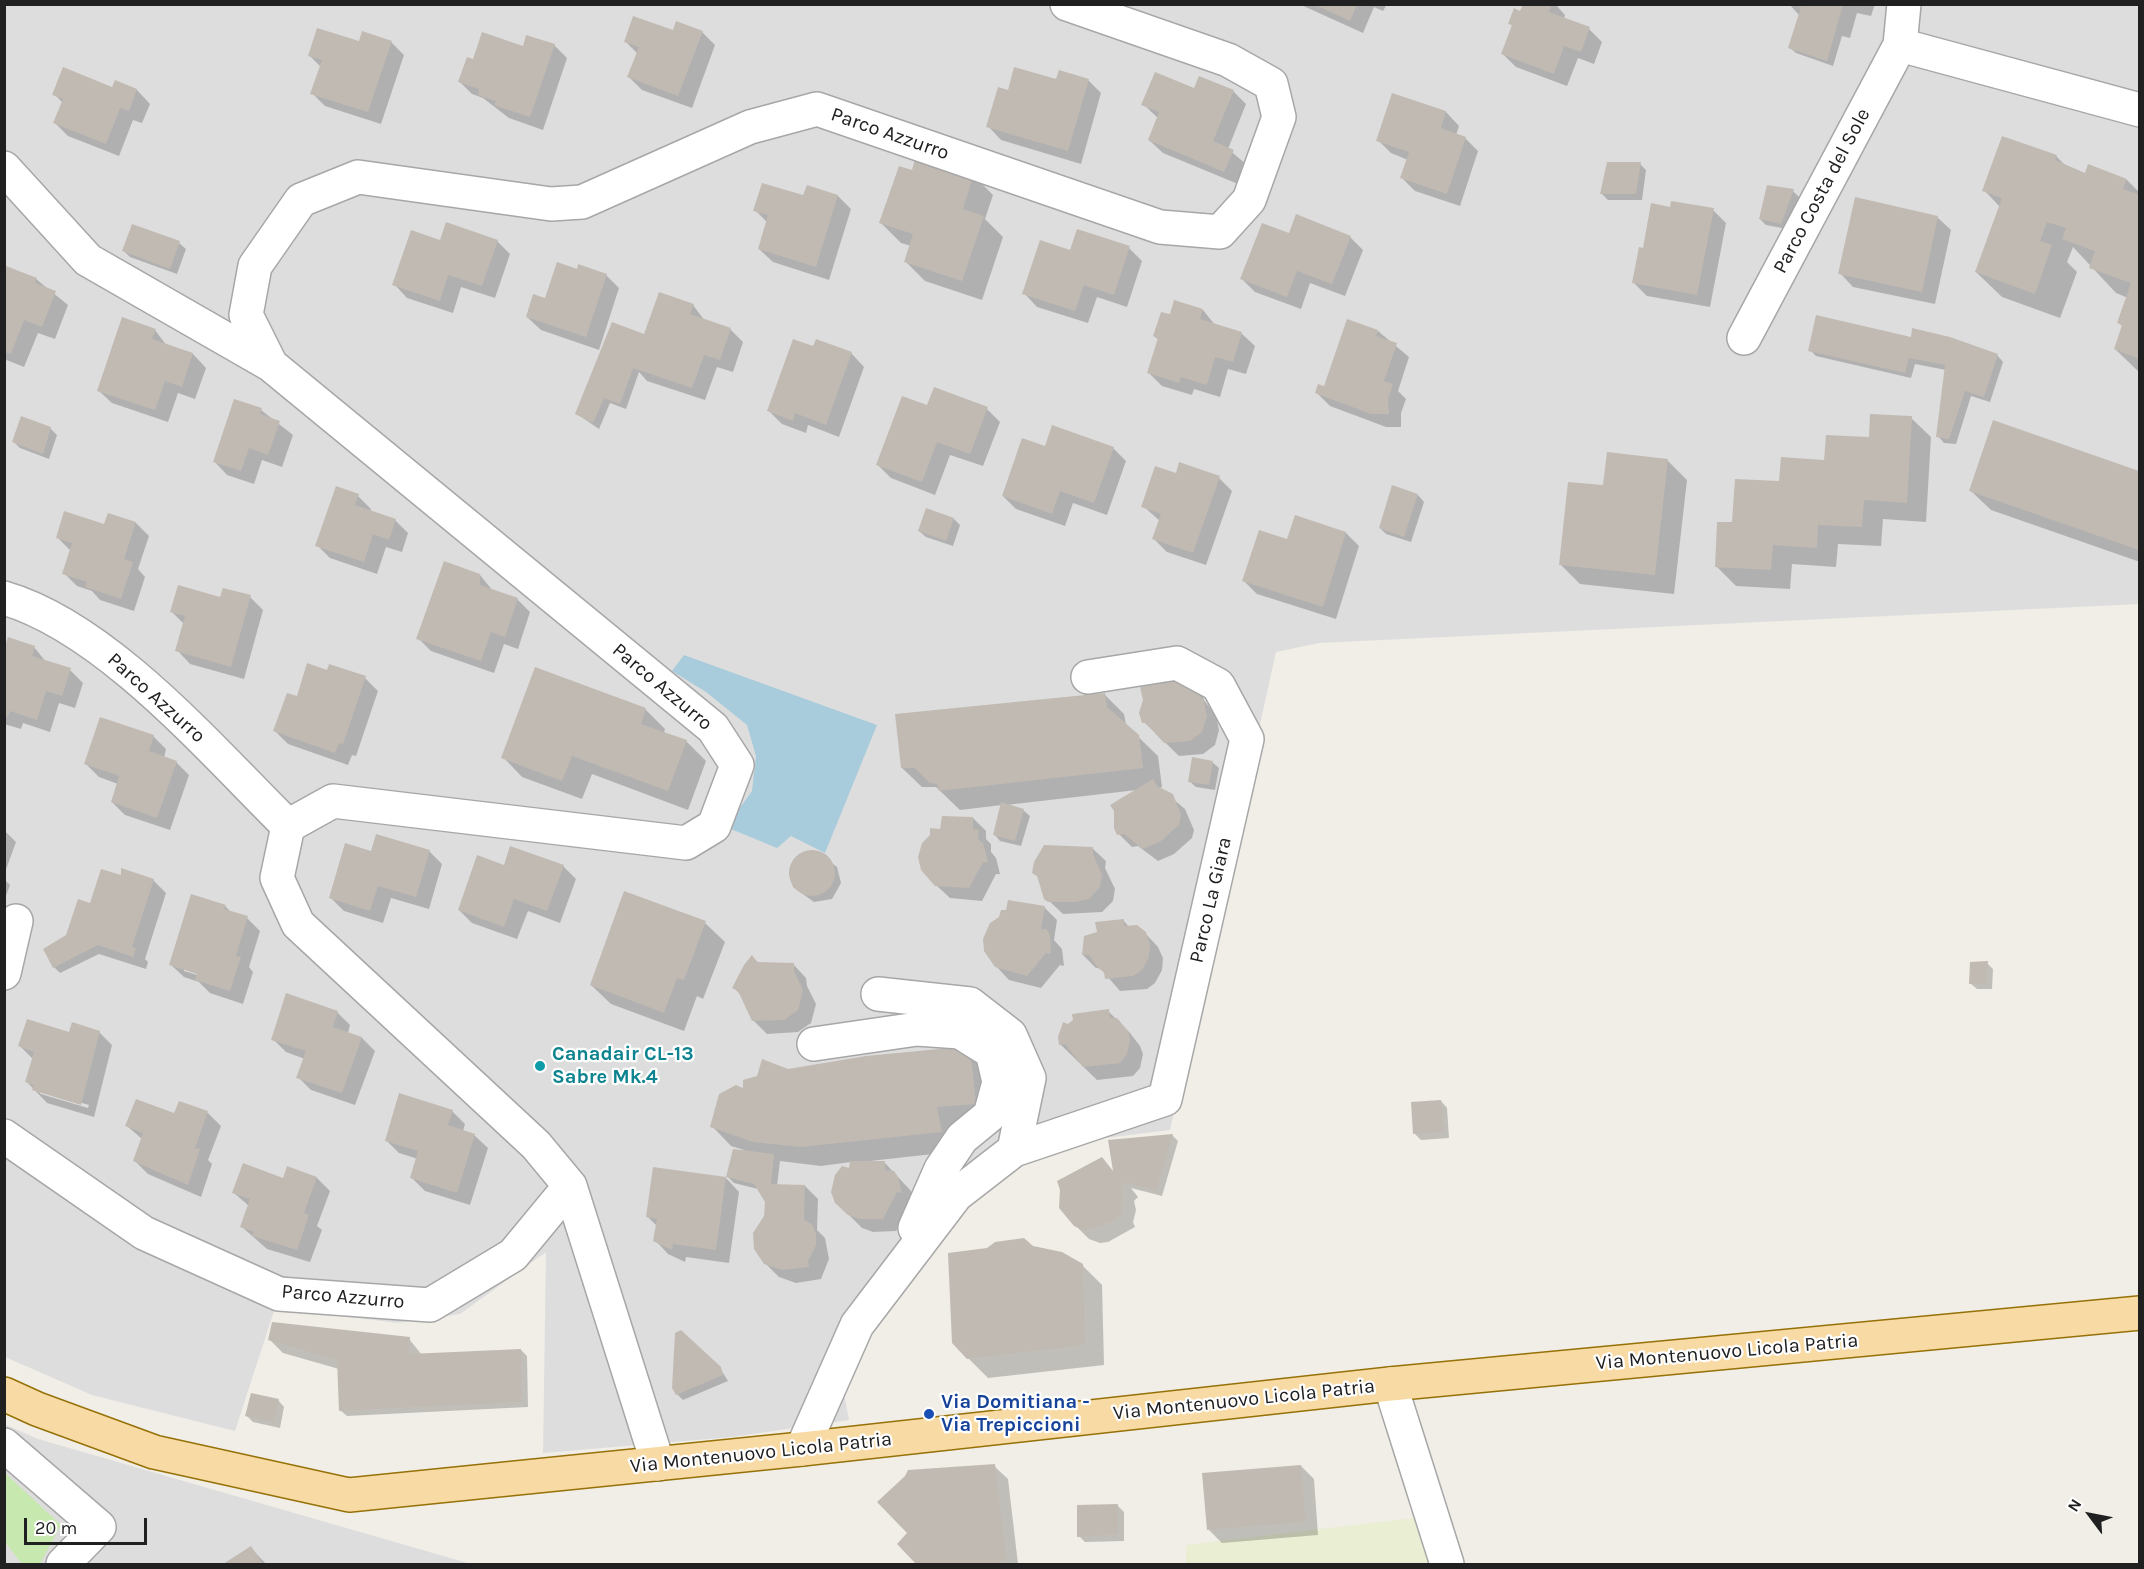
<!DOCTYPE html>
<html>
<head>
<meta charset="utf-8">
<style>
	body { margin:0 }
	#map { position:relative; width:2144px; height:1569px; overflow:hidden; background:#f0eee7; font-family:Karla,sans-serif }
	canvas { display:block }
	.frame { position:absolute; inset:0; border:6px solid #202020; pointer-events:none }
	.north { position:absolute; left:2060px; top:1485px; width:60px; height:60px; -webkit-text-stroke:4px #fff; paint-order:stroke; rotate:302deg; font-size:16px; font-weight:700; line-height:24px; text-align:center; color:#202020 }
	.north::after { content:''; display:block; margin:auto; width:21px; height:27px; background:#202020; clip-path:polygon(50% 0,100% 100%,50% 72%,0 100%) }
	.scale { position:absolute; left:24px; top:1518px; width:123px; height:27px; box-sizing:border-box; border:3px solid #202020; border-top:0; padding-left:8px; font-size:18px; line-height:21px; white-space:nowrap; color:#202020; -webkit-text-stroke:4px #fff; paint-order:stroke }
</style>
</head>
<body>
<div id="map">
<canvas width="2144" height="1569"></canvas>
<div class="frame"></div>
<div class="north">N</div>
<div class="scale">20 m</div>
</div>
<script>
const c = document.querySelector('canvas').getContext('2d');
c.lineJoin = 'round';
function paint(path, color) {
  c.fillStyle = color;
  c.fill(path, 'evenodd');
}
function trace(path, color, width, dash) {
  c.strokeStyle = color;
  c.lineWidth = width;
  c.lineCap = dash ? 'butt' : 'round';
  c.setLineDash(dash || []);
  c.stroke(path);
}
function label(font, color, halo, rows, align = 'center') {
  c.font = font + ' Karla,sans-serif';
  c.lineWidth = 4.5;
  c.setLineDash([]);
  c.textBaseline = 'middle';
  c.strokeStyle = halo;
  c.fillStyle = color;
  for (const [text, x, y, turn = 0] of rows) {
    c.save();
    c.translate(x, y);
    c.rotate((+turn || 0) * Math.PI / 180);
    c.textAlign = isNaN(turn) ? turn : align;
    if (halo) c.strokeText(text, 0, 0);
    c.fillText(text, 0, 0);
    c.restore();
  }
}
paint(new Path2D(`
	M5 5H2139V604L1319 643 1276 652 1170 1130 1065 1143 961 1198 841 1378 849 1420 732 1437 543 1453 546 1252 460 1314 398 1323 275 1308 235 1431 92 1395 5 1357Z
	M4 1424 38 1439 471 1564H5Z`), '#dedddd');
paint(new Path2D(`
	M1422 1517 1436 1564H1186V1545Z`), '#eaeed3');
paint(new Path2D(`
	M5 1473 61 1525 40 1564H22L5 1542Z`), '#c7e8af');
paint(new Path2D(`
	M684 655 877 725 825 853 791 836 777 848 726 827 752 791 756 756 747 725 706 692 672 671Z`), '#a9ccdc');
paint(new Path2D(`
	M1299 4H1387L1383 11 1374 7 1363 33Z
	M1524 4H1555L1565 15 1564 19 1589 29 1602 42 1594 64 1578 58 1567 86 1516 67 1502 53 1513 27 1510 23 1521 13Z
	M1789 4H1875L1871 16 1857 13 1850 38 1842 36 1833 66 1796 53 1789 47 1799 15Z
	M673 32H702L715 45 692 108 642 90 629 77 638 54 625 41Z
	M391 42 404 55 381 124 325 106 312 93 321 67 309 55 360 43Z
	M554 45 567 58 543 130 509 118 483 98 472 94 459 81 474 61 524 48Z
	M1088 80 1101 93 1081 164 1001 140 988 126 1009 92 1057 81Z
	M116 82 137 90 150 104 142 123 133 120 119 156 68 136 55 123 63 103 54 94 113 89Z
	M1195 90 1233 91 1246 104 1228 149 1246 164 1238 184 1163 153 1149 140 1158 118 1143 104Z
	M1446 112 1459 126 1456 135 1465 138 1478 151 1460 206 1415 191 1402 178 1408 160 1391 153 1378 140Z
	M2056 156 2066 166 2086 175 2089 166 2127 180 2140 193V373L2115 349 2123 327 2119 323 2128 298 2116 293 2073 247 2067 262 2077 272 2060 318 2002 297 1976 272 2000 207 1984 190Z
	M1640 164 1646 170 1642 200H1608L1602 194Z
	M913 172 973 175 993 195 985 219 1003 237 982 300 925 281 905 261 911 246 901 243 881 223Z
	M1768 187 1793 191 1799 197 1787 229 1766 225 1760 219Z
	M838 196 851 209 829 280 773 262 759 249 768 223 755 210 804 197Z
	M1671 208 1713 210 1726 223 1710 307 1647 296 1634 283 1644 250Z
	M1937 217 1951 230 1935 304 1853 287 1840 273Z
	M133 226 179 243 186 249 177 274 130 257 124 251Z
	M1350 237 1363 250 1345 296 1310 283 1301 309 1255 292 1242 279Z
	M497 241 510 254 495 298 461 287 453 313 407 298 394 284 441 242Z
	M1129 248 1142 261 1127 307 1097 297 1088 323 1037 307 1024 293 1071 252Z
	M7 268 36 279 68 305 55 339 38 333 24 367 4 359V274Z
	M578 271 606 275 619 288 599 350 541 330 527 317Z
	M693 305 705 321 730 329 743 342 733 372 717 367 705 400 647 381 639 372 626 409 610 403 599 429 577 414 644 335Z
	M1203 310 1215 325 1241 333 1255 346 1246 374 1228 369 1220 397 1194 389 1192 395 1162 386 1149 373 1159 340 1154 336 1171 316Z
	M155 330 167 346 193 354 206 368 195 399 178 393 168 422 112 403 98 390Z
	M1378 331 1409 357 1398 391 1406 399 1401 413V427H1386L1330 406 1317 393 1325 388Z
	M1912 339 1997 355 2003 362 1990 402 1971 396 1956 444 1944 443 1938 436 1946 370 1915 364 1911 378 1816 356 1810 350Z
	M814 348 851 353 864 367 839 437 808 425 806 433 782 424 769 411Z
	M928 407 987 409 1000 422 983 466 950 455 935 495 891 478 878 465Z
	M261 410 293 435 282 467 262 460 254 484 227 475 214 461Z
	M1911 418 1931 437 1926 522 1883 519 1881 546 1838 544 1836 567 1792 564 1790 589 1736 586 1716 566 1733 524 1781 483Z
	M1994 422 2140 472V562L1991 510 1971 491Z
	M50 428 57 435 49 459 20 448 14 442Z
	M1046 448H1113L1126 461 1107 515 1073 503 1065 526 1016 509 1003 496Z
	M1667 460 1687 480 1674 594 1580 584 1560 564 1604 487Z
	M1219 478 1232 491 1206 565 1167 552 1154 539 1160 521 1143 506Z
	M1418 495 1424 502 1411 542 1386 534 1380 528Z
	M358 496 371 509 370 512 395 520 408 533 402 552 386 547 377 574 330 558 317 545Z
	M109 515 136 523 149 536 138 569 145 577 134 611 100 600 92 591 77 586 64 573 71 551 57 537 105 526Z
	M954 519 960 525 953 546 926 537 919 531Z
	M1346 533 1359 546 1336 619 1257 594 1244 581 1288 541Z
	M480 575 493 591 517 599 530 612 518 649 504 644 494 673 431 651 418 638Z
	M250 597 263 610 244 679 190 664 177 650 185 625 172 612Z
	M34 647 46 662 70 670 83 683 75 708 59 703 50 732 23 723 21 729 4 724V655Z
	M536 669 646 710 665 729 664 733 686 741 706 761 688 810 592 774 582 799 522 777 503 757Z
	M328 672 365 678 378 691 356 756 352 755 348 765 288 744 275 731 297 697Z
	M1202 691 1204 700 1216 716 1219 730 1215 745 1203 754 1179 756 1144 722 1145 700Z
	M1105 695 1124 714 1126 725 1158 756 1162 787 1160 788 1185 809 1194 830 1192 838 1174 854 1158 861 1138 846 1132 847 1119 834 1137 790 1006 805 1023 810 1030 816 1021 846 1000 841 994 834 1002 805 960 810 936 787H922L902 768Z
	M153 736 166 749 164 758 176 762 189 775 170 830 125 815 112 802 118 784 99 777 86 764Z
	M1212 762 1219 768 1215 790 1196 787 1189 781Z
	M973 818 986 831V839L991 844V852L996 858 1000 874H996L982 901 950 898 936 885 941 830Z
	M4 830 16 842 4 875Z
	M1092 848 1106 861 1105 868 1115 889 1113 901 1102 912 1063 914 1046 898Z
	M429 851 442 864 429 909 391 898 383 923 344 911 331 898 372 853Z
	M816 851 837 867 841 883 832 899 814 902 793 887 790 869 799 855Z
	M563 866 576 879 560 923 528 911 517 939 472 923 459 910 505 867Z
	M122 877 153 880 166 893 145 959 148 962 146 969 99 954 60 973 54 967 67 936 91 905Z
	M4 879 10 885 4 901Z
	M225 906 232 913 247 918 260 931 249 967 253 972 243 1004 210 993 199 982 184 977 170 964ZM184 968 204 975V977L184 971Z
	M1044 907 1057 920 1054 940 1062 949 1064 966 1060 965 1041 988 1009 980 996 966Z
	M1124 921 1129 927 1145 933 1158 947 1163 958 1162 970 1155 983 1147 989 1120 991 1100 968H1096L1083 955Z
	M705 923 725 942 703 999 697 996 684 1031 611 1004 591 985Z
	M752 957 759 963 793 964 806 978 807 986 816 1004 811 1023 798 1032 767 1034 753 1020 743 997 734 988Z
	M1987 963 1993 969 1992 989H1977L1970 983Z
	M1108 1011 1130 1033 1140 1046 1143 1054 1140 1068 1133 1076 1097 1080 1061 1045 1060 1037 1068 1026Z
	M337 1012 350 1025 348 1033 362 1038 375 1051 355 1105 311 1090 298 1077 305 1059 286 1052 273 1039Z
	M99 1032 112 1045 94 1117 47 1103 27 1082 34 1060 20 1046 70 1034ZM37 1090 89 1105 88 1108 41 1094Z
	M969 1048 989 1068 960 1151 870 1161 885 1163 911 1191 914 1205 910 1204 896 1231 873 1232 862 1228 836 1202 851 1170V1162L821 1166 780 1161 777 1186H805L818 1199 817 1230 825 1238 829 1259 821 1279 796 1283 779 1277 765 1263 766 1201 758 1189 734 1183 728 1177 744 1150 731 1146 712 1126 744 1090 788 1070Z
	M1441 1101 1447 1108 1449 1138 1421 1140 1415 1134Z
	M180 1103 208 1113 221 1126 208 1160 212 1164 201 1197 148 1174 135 1161 142 1139 127 1126 175 1115Z
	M452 1111 465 1124 463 1131 474 1135 488 1148 470 1205 425 1191 412 1178 418 1159 399 1153 386 1140Z
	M1172 1135 1178 1141 1162 1196 1131 1188 1138 1197 1134 1201 1136 1210 1133 1222 1135 1227 1108 1242 1100 1243 1089 1239 1075 1225 1101 1159 1114 1172Z
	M288 1168 317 1178 330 1191 317 1226 322 1230 310 1262 267 1249 242 1227 249 1206 234 1193 284 1180Z
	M726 1178 739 1192 729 1263 686 1257 685 1262 668 1254 655 1240 657 1226 647 1216Z
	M1032 1248 1082 1265 1102 1285 1104 1365 988 1378 968 1358Z
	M409 1339 422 1355 521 1350 527 1356 528 1407 347 1416 340 1410 339 1369 283 1353 270 1340Z
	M720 1368 728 1381 683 1400 677 1394Z
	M278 1400 284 1407 280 1428 253 1422 247 1416Z
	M994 1466 1008 1479 1018 1564H918L899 1544Z
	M1301 1466 1314 1479 1318 1535 1222 1543 1209 1530Z
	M1117 1505 1124 1512V1541L1085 1542 1079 1536Z
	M251 1548 266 1564H226Z`), '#0003');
paint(new Path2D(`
	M1313 4H1357L1350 21Z
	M1523 4H1552L1549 12 1590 27 1581 52 1564 46 1554 74 1501 54 1512 25 1508 24 1514 8 1520 11Z
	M1795 5H1843L1827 61 1788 48 1801 7Z
	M633 16 673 30 676 21 703 31 678 96 627 77 639 47 624 42Z
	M317 28 359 41 362 31 392 41 368 112 310 94 322 60 308 56Z
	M482 32 523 46 526 35 555 44 530 117 494 105 496 101 478 95 479 89 458 82 467 57 473 59Z
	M63 67 112 87 115 80 137 89 129 111 120 108 106 144 53 123 63 99 52 95Z
	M1014 67 1056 79 1059 70 1089 79 1068 151 986 127 998 87 1008 90Z
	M1155 72 1194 88 1199 76 1234 90 1213 141 1234 150 1224 172 1148 140 1159 112 1141 105Z
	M1392 93 1446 111 1441 128 1466 137 1447 194 1400 178 1409 152 1376 141Z
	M2002 136 2057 155 2055 160 2085 173 2088 164 2127 179 2123 189 2139 195V359L2114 349 2122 325 2117 323 2131 283 2089 268 2095 251 2062 239 2066 228 2047 222 2040 241 2052 245 2035 294 1975 272 2002 198 1982 191Z
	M916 155 974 174 963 209 984 216 962 281 904 262 913 234 879 223 899 166 912 170Z
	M1607 162H1641L1636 194H1600Z
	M762 183 803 195 807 185 838 195 816 267 758 249 768 215 753 211Z
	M1767 185 1794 189 1781 224 1759 219Z
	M1855 197 1938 216 1922 292 1838 274Z
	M1671 201 1714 208 1697 295 1632 283 1639 247 1643 248 1651 203 1670 207Z
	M1296 214 1351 236 1332 284 1297 271 1287 297 1240 279 1262 223 1289 233Z
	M446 222 498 240 482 286 448 275 440 301 392 285 411 230 440 240Z
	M132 224 180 241 170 269 122 251Z
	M1077 229 1130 246 1114 295 1084 285 1075 311 1022 294 1040 240 1070 250Z
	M557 262 577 269 578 264 607 274 586 337 526 317 533 294 545 298Z
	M6 266 37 278 35 283 56 291 42 327 24 320 11 354 4 352Z
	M659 292 694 304 690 314 731 328 720 360 704 355 692 388 633 368 620 404 604 398 593 423 575 414 612 322 644 334Z
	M1174 300 1203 309 1200 319 1242 332 1233 362 1215 357 1207 385 1181 377 1179 383 1147 373 1158 338 1153 336 1161 312 1170 314Z
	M1816 315 1911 337 1912 328 1950 337 1998 354 1984 397 1965 391 1949 439 1936 437 1945 365 1909 358 1905 373 1808 351Z
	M122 317 156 329 152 339 193 353 182 387 165 381 155 410 97 391Z
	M1347 319 1378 330 1376 336 1397 343 1384 381 1393 384 1388 399 1389 414H1371L1315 393 1318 384 1324 386Z
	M793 339 813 346 816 339 852 352 826 425 795 413 793 421 767 411Z
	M934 387 988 407 970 454 937 442 922 482 876 465 902 396 927 405Z
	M234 399 262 408 260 414 280 421 268 455 249 448 241 471 213 462Z
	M1870 414 1912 416 1907 503 1864 500 1862 527 1818 525 1817 548 1773 545 1771 570 1715 567 1717 522H1732L1735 479 1779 481 1781 457 1824 460 1826 435 1869 437Z
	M21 416 51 427 43 454 12 442Z
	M1993 420 2139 471V550L1969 491Z
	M1052 425 1114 447 1094 503 1060 491 1052 514 1002 496 1022 438 1045 446Z
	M1607 452 1668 459 1655 575 1559 565 1568 482 1603 485Z
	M1179 462 1220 476 1193 553 1152 539 1161 514 1141 507 1155 466 1176 473Z
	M1392 485 1418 494 1404 537 1379 528Z
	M336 486 359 494 355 505 396 519 389 540 373 534 364 562 315 546Z
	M926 508 954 518 946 541 918 531Z
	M64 511 104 524 108 513 136 522 124 559 133 562 121 599 85 587 87 582 62 574 72 543 56 538Z
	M1295 515 1346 532 1323 607 1242 581 1259 530 1287 539Z
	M444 561 480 574V585L518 598 505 637 491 632 481 661 416 639Z
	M178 585 220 597 223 588 251 595 231 667 175 651 185 616 170 612Z
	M8 637 35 646 32 656 71 668 62 696 46 691 37 720 10 711 8 717 4 716V649Z
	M307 663 327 670 329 664 366 676 343 744 339 743 335 753 273 731 287 693 297 696Z
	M535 667 646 708 641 724 687 740 668 791 572 756 562 781 501 758Z
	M1189 676 1191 685 1204 701 1207 716 1202 732 1190 741 1164 743 1146 723H1142L1139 713 1143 700 1140 687Z
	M1105 693 1107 707 1139 735 1143 768 939 791 937 784 930 783 915 768H901L895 714Z
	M100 717 154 735 149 751 177 761 157 818 111 802 119 776 84 764Z
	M1192 757 1213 761 1209 785 1188 782Z
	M1153 779 1157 786 1173 794 1181 815 1179 825 1161 841 1143 849 1124 834 1117 835 1114 828V811L1110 805Z
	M1001 802 1024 809 1015 841 993 835Z
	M942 816 973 817V829L979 830 978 839 983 843 988 862H983L969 888 935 886 921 870 918 857 922 843 930 835V828L940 829Z
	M376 834 430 850 416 897 378 886 370 911 329 898 345 843 371 851Z
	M1044 845 1093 847V854L1102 875 1100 887 1089 899 1075 902H1048L1044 899 1037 876 1032 873 1034 862Z
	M510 846 564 865 547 911 514 899 504 927 458 910 477 855 504 865Z
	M789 873a23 23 0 1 1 46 0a23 23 0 1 1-46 0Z
	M121 868 154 879 132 947 136 948 133 957 98 945 53 968 43 949 66 935 78 899 90 903 101 869 121 875Z
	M624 891 706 921 684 980 677 978 664 1013 590 985Z
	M191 894 226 905 224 909 248 916 236 956 241 957 230 991 195 980 197 974 169 965Z
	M1008 900 1045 906 1041 929H1046L1050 934 1051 954 1046 953 1027 976 995 967 984 951 983 939 990 923 999 917 1001 910H1006Z
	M1124 919V926L1137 925 1146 932 1150 944 1149 957 1142 970 1133 976 1105 979 1104 972 1098 968 1089 955H1082L1084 936 1097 932 1095 922Z
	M752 955 757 962 794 963V971L803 990 798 1010 784 1020 752 1021 738 991 732 988 744 965Z
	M1988 961 1986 984H1969L1970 962Z
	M286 993 338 1011 333 1027 362 1037 342 1093 296 1078 306 1051 271 1040Z
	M1109 1009 1110 1018H1117L1128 1031 1130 1040 1127 1054 1120 1063 1083 1067 1065 1044 1059 1045 1058 1037 1063 1022 1068 1024 1073 1020 1072 1014Z
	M27 1019 69 1032 72 1022 100 1031 81 1105 32 1090 34 1085 25 1082 34 1052 18 1046Z
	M970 1046 976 1104 937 1107 942 1132 801 1147 753 1142 710 1127 719 1094 736 1085 743 1088V1080L757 1076 762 1059 788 1069 866 1056Z
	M399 1093 453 1110 448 1125 475 1134 457 1193 410 1178 418 1151 385 1141Z
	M136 1099 174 1113 179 1101 208 1111 195 1148 200 1149 188 1185 133 1161 143 1133 125 1126Z
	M1441 1100 1444 1132 1413 1134 1411 1102Z
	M1173 1134 1156 1191 1127 1183 1121 1188 1124 1196 1121 1208 1123 1214 1111 1222 1085 1231 1074 1226 1059 1208 1060 1190 1057 1181 1102 1157 1113 1171 1108 1140Z
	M733 1149 774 1154 771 1184 805 1185 804 1220 812 1224 816 1234V1245L808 1261 809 1267 782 1270 764 1264 754 1249 753 1233 764 1216 765 1202 754 1184 726 1177Z
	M850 1161H885V1170L894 1171 898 1177 902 1193 897 1192 883 1219H859L848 1215 835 1203 831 1192 835 1175 842 1166 849 1168Z
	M243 1163 283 1178 287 1166 317 1177 304 1213 309 1215 297 1250 252 1236 254 1232 240 1227 250 1199 232 1193Z
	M653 1167 726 1177 716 1250 673 1244 672 1250 653 1241 657 1219 646 1217Z
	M1024 1238 1033 1246 1062 1252 1083 1264 1085 1345 967 1359 952 1343 948 1253 987 1248 995 1242Z
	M272 1322 410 1337 409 1354 521 1349 522 1402 339 1411 337 1360 268 1340Z
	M681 1330 721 1367 723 1375 676 1395 672 1388 675 1333Z
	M251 1393 279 1399 274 1423 245 1416Z
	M995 1464 1007 1561 1002 1560V1564H916L897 1544 907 1533 877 1502 905 1476 908 1470Z
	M1301 1465 1306 1522 1207 1530 1202 1473Z
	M1118 1504V1535L1077 1537V1505Z
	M251 1546 263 1564H223Z`), '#c1bab3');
const street = new Path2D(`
	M1900 45 2140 110
	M4 168 88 260 271 365 713 728 737 765 714 826 686 843 333 801 288 826 277 878 298 924 536 1145 570 1186 658 1464
	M1744 338 1900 45 1904 4
	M271 365 246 315 255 266 301 200 358 177 551 204 582 202 750 127 817 109 1160 227 1220 232 1249 200 1279 117 1271 84 1228 60 1067 4
	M4 598C107 628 212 751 288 826
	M4 973 16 921
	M878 994 970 1004 1010 1035 1029 1078 1014 1150
	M814 1044 917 1029 960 1032 992 1052 999 1082 990 1115 962 1138 941 1169 915 1228
	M4 1136 144 1233 279 1294 430 1305 513 1255 570 1186
	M1390 1384 1447 1564
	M4 1445 99 1527 63 1564
	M802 1449 857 1325 956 1195 1014 1150 1165 1099 1247 739 1218 685 1177 663 1088 677`);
const primary = new Path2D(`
	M4 1394 37 1409 154 1452 349 1495 802 1449 1390 1384 2140 1313`);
trace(street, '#a7a7a7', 36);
trace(primary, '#967107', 36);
trace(street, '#fff', 33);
trace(primary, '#f8daa4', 33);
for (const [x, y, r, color] of [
	[540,1066,6,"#0f9aa8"],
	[929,1414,6,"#1a4fb4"]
]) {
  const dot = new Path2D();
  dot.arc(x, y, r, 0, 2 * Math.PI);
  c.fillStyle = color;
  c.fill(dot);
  trace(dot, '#fff', 2);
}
label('20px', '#202020', '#fff', [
	["Parco Azzurro",890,134,19],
	["Parco Costa del Sole",1822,191,-62],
	["Parco Azzurro",662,687,40],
	["Parco Azzurro",156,698,42],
	["Parco La Giara",1211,900,-77],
	["Parco Azzurro",343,1297,5],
	["Via Montenuovo Licola Patria",1727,1352,-5],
	["Via Montenuovo Licola Patria",1244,1400,-6],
	["Via Montenuovo Licola Patria",761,1453,-6]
]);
label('bold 20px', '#0d838f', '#fff', [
	["Canadair CL-13",552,1054],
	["Sabre Mk.4",552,1077]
], 'left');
label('bold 20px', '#164399', '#fff', [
	["Via Domitiana -",941,1402],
	["Via Trepiccioni",941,1425]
], 'left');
</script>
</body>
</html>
